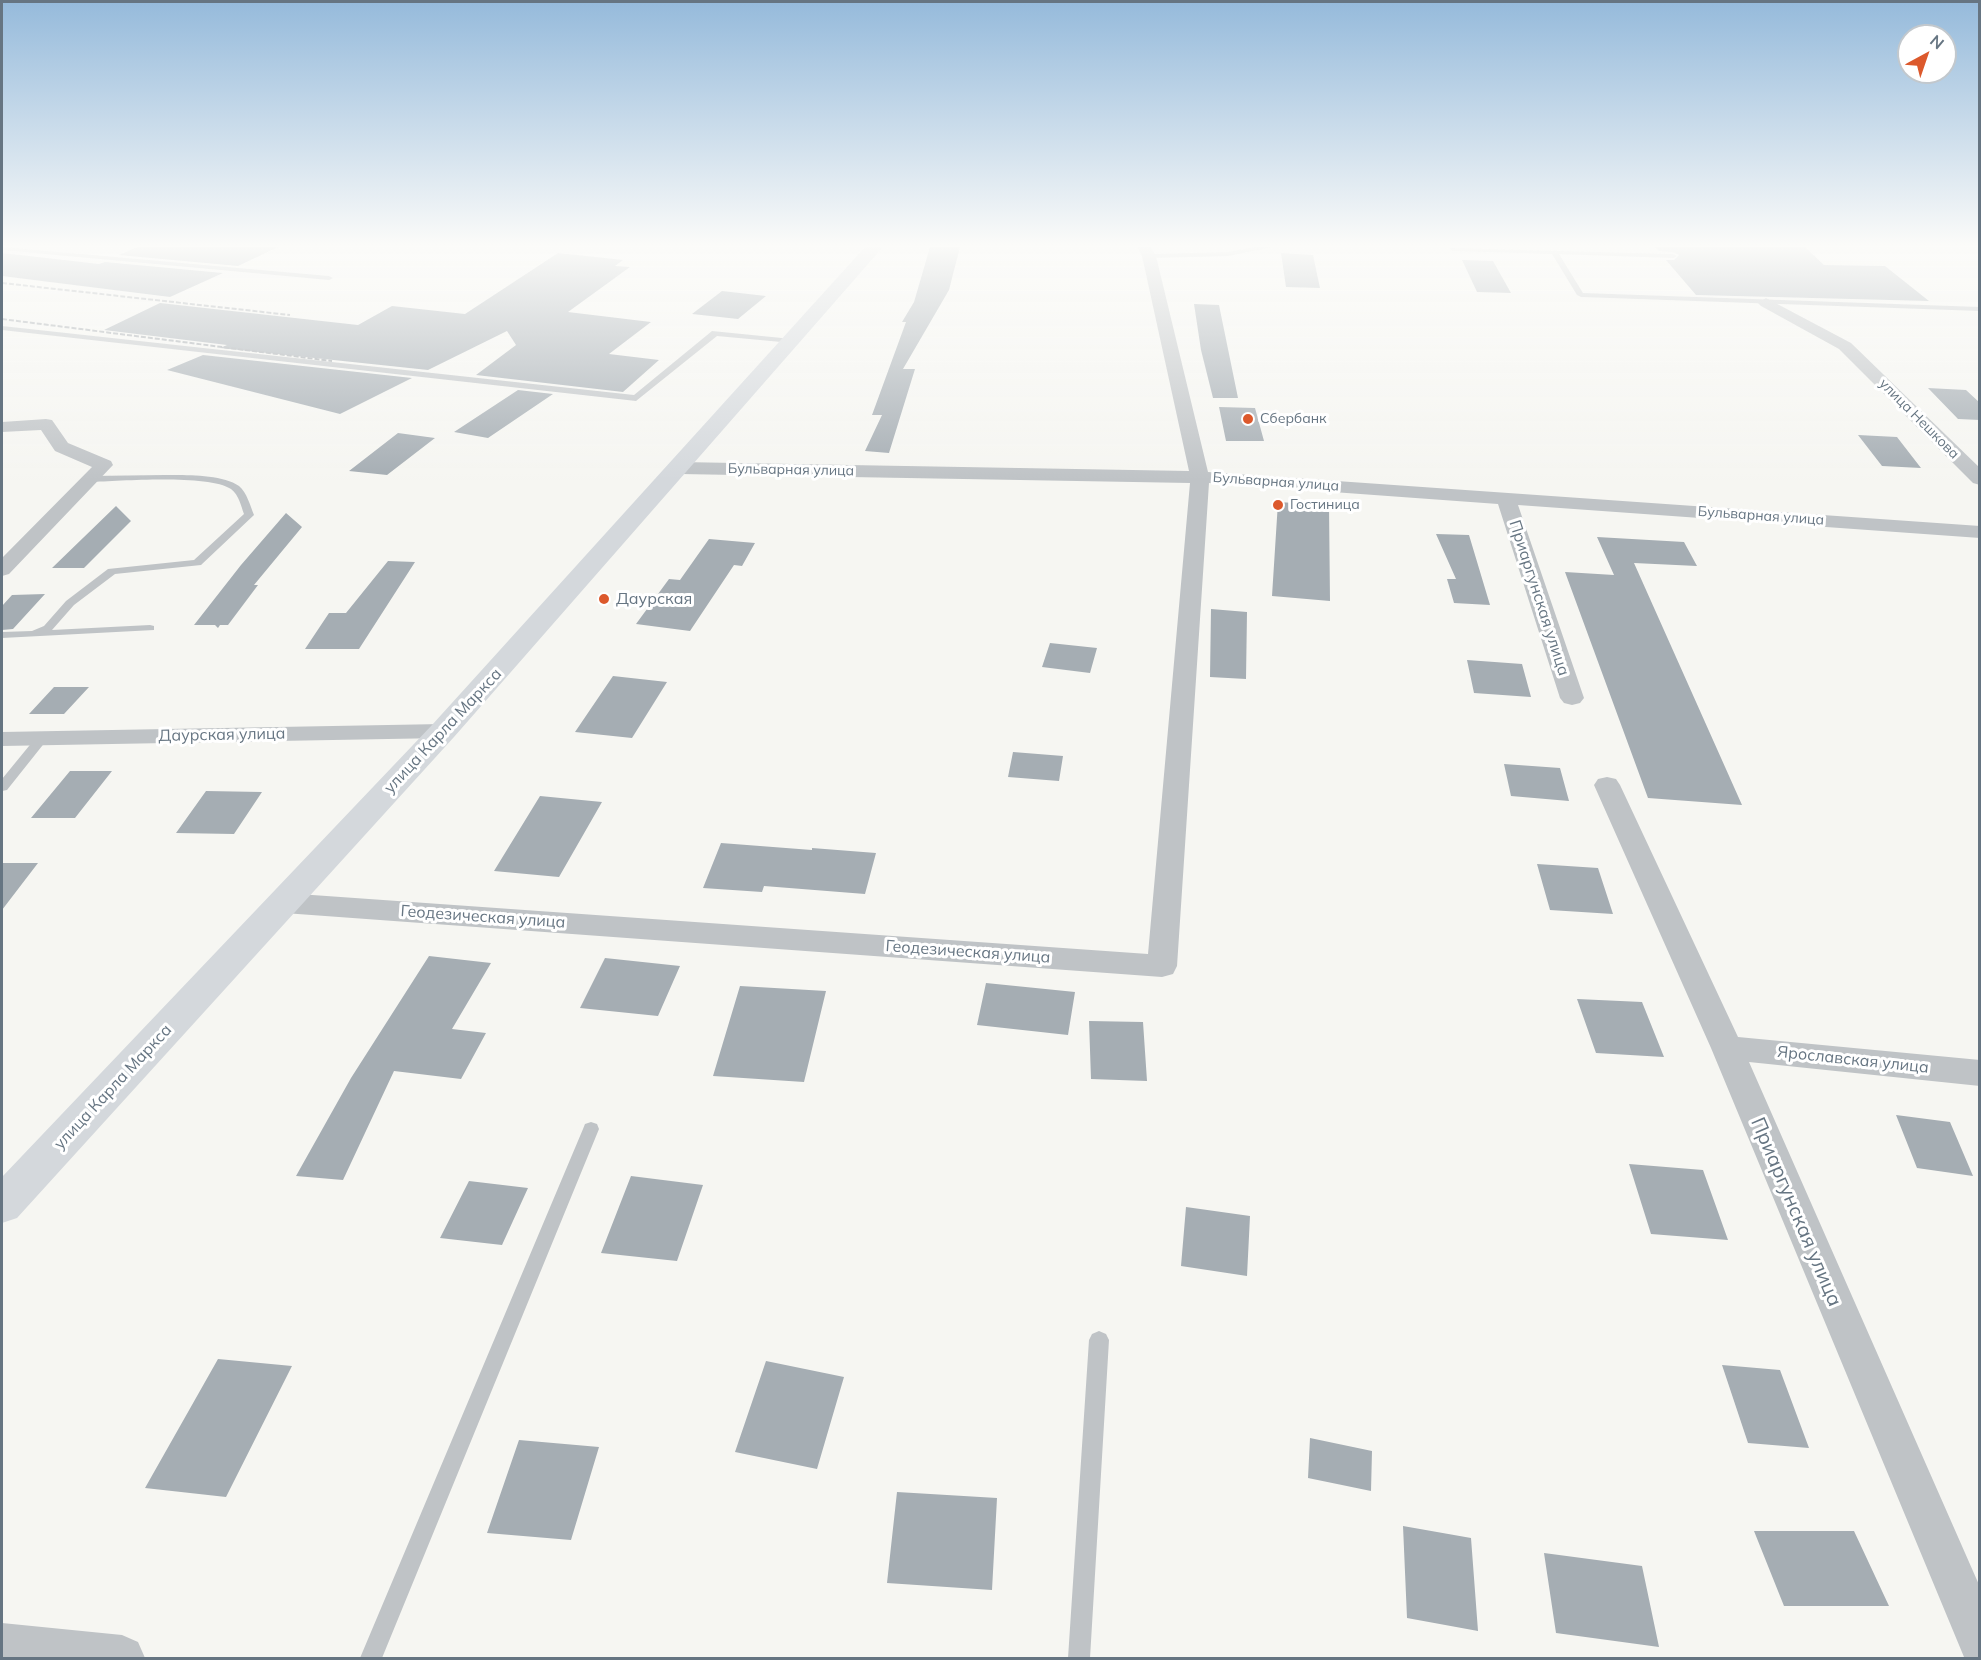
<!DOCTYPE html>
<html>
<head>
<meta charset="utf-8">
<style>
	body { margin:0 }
	#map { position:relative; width:1981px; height:1660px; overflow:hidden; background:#f6f6f2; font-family:Mulish,sans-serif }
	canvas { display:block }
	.frame { position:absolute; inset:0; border:3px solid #667582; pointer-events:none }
	.north { position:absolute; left:1897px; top:24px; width:60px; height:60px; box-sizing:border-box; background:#fff; border:2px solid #c2c8cd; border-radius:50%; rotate:40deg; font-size:16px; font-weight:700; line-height:24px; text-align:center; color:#667582 }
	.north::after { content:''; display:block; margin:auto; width:21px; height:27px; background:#dc592c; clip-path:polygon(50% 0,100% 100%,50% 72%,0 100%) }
</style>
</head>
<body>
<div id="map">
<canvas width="1981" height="1660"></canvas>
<div class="frame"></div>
<div class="north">N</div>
</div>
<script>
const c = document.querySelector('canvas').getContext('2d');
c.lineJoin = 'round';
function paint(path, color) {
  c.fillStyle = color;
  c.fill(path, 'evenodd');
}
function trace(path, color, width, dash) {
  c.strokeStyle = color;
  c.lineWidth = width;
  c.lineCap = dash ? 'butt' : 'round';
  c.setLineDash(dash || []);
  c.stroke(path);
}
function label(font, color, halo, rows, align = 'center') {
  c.font = font + ' Mulish,sans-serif';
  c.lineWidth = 6;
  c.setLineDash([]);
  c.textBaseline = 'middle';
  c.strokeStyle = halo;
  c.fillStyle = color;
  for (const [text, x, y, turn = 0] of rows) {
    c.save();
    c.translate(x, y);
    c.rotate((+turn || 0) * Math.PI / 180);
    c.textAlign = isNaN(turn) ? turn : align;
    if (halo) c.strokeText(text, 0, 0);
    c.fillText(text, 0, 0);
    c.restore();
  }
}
paint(new Path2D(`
	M137 247H278L238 266 119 255Z
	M930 247H960L949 290 903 369H915L889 453 865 451 882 415H872L906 322H902L914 302Z
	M1655 247H1805L1824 265 1885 266 1929 301 1696 295 1666 260H1674L1679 255 1673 252 1659 251Z
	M2 253 99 264 105 262 223 273 170 297 2 276Z
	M558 253 623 260 615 266 630 267 568 312 651 322 609 354 659 360 623 392 476 375 516 345 507 331 428 370 220 348 227 345 104 330 160 303 358 325 392 306 465 314Z
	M1281 253 1313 255 1320 288 1286 287Z
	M1462 260 1493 261 1511 293 1477 292Z
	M722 291 766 296 738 319 692 314Z
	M1194 304 1219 305 1238 398H1213L1201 350Z
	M203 355 412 378 340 414 167 370Z
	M1928 388 1966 390 1980 403V420L1958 419Z
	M518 390 553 394 488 438 454 432Z
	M1219 407 1255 408 1264 441H1226Z
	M398 433 435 438 387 475 349 471Z
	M1858 435 1897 437 1921 468 1882 466Z
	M1278 502 1329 505 1330 601 1272 596Z
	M116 506 131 521 84 568H52Z
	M286 513 302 527 254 585H258L228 625H220L218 628 215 625H194L241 565Z
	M1436 534 1469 535 1490 605 1454 603 1447 579H1456Z
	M1597 537 1684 542 1697 566 1634 563 1742 805 1648 798 1565 572 1614 575Z
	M709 539 755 543 742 566 734 565 690 631 636 624 669 579 680 580Z
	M388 561 415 562 359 649H305L329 613H346Z
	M45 594 13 629 2 630V606L12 595Z
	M1211 609 1247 612 1246 679 1210 677Z
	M1050 643 1097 648 1090 673 1042 667Z
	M1467 660 1522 664 1531 697 1474 693Z
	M613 676 667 682 632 738 575 732Z
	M54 687H89L64 714H29Z
	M1013 752 1063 756 1059 781 1008 777Z
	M1504 764 1560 768 1569 801 1511 796Z
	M70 771H112L75 818H31Z
	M206 791 262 792 234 834 176 833Z
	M540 796 602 802 559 877 494 871Z
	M721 843 812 850V848L876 853 865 894 764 886 762 892 703 888Z
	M2 863H38L2 910Z
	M1537 864 1598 868 1613 914 1550 910Z
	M429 956 491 963 452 1029 486 1033 461 1079 394 1071 343 1180 296 1176 351 1078Z
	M605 958 680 966 658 1016 580 1008Z
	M986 983 1075 992 1068 1035 977 1025Z
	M740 986 826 991 804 1082 713 1076Z
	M1577 999 1642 1002 1664 1057 1596 1053Z
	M1089 1021 1143 1022 1147 1081 1091 1079Z
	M1896 1115 1950 1122 1973 1176 1917 1168Z
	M1629 1164 1703 1170 1728 1240 1651 1234Z
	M631 1176 703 1185 677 1261 601 1253Z
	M469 1181 528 1188 502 1245 440 1238Z
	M1186 1207 1250 1216 1247 1276 1181 1266Z
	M218 1359 292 1366 226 1497 145 1488Z
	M766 1361 844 1377 817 1469 735 1452Z
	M1722 1365 1780 1370 1809 1448 1748 1443Z
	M1310 1438 1372 1451 1371 1491 1308 1478Z
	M519 1440 599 1447 571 1540 487 1533Z
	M897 1492 997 1498 992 1590 887 1583Z
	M1403 1526 1471 1538 1478 1631 1407 1618Z
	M1754 1531H1854L1889 1606H1784Z
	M1544 1553 1642 1566 1659 1647 1556 1633Z`), '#a5adb3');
paint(new Path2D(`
	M2 247 329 276 333 278 329 280 2 250Z
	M1255 247H1272L1228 256 1149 258 1145 256 1149 254 1228 252Z
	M1450 248 1673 254 1677 256 1673 258 1559 254 1583 293 1980 307V311L1581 297 1577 295 1552 254 1452 251Z
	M2 326 634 395 712 331 792 339 796 341 792 343 717 336 636 401 2 330Z
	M165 475C185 475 222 474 239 486 247 493 250 505 254 515L201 565 115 574 74 605 52 630 150 625 154 626V630L2 638V632L32 631 44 626 66 601 108 569 194 560 244 514C241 506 239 495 231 489 208 474 120 481 90 482L85 479 90 476Z
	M42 734 48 738 46 741 7 790 2 791V779L38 735Z
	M591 1122 597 1124 599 1129 382 1658H360L583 1129 585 1124Z
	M1099 1331 1106 1334 1109 1340 1090 1658H1068L1089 1340 1092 1334Z`), '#bfc3c6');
paint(new Path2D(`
	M1137 247H1151L1156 256 1208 472 1980 526V538L1518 505 1584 698 1580 703 1572 705 1564 703 1560 698 1498 504 1209 483 1177 966 1173 974 1162 977 284 913 274 910 270 903 274 896 284 893 1148 954 1190 483 680 474 673 472 671 468 673 464 680 462 1189 471 1142 256Z
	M1766 298 1851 343 1980 468V485L1973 483 1839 349 1761 306 1758 303Z
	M46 419 52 420 68 443 111 461 113 465 9 574 2 576V558L92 467 55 451 41 430 2 432V422Z
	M443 724 452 726 455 731 452 736 443 738 2 746V732Z
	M1607 777 1616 779 1620 785 1738 1037 1980 1060V1086L1749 1062 1980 1587V1658L1964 1657 1711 1048 1594 785 1598 779Z
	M2 1623 122 1635 138 1642 145 1658H2Z`), '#bfc3c6');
paint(new Path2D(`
	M865 247H883L454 737 17 1218 2 1223V1177L432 725Z`), '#d4d8dc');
trace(new Path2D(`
	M2 283 290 315
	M2 319 332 361`), '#a0a6ab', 2, [5, 2]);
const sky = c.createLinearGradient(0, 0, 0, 480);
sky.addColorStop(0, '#95badb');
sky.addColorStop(0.51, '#fbfbf9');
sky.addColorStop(1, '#fbfbf900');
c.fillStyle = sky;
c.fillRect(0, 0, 1981, 480);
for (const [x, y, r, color] of [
	[1248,419,6,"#dc592c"],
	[1278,505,6,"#dc592c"],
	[604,599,6,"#dc592c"]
]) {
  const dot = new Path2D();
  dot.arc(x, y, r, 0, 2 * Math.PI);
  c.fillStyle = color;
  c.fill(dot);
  trace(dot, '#fff', 2);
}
label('14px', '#667582', '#fff', [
	["Сбербанк",1260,419],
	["Гостиница",1290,505]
], 'left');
label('14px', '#667582', '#fff', [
	["улица Нешкова",1919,419,45],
	["Бульварная улица",791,470,1],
	["Бульварная улица",1276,482,4],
	["Бульварная улица",1761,516,4]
]);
label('16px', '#667582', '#fff', [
	["Приаргунская улица",1539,598,72],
	["улица Карла Маркса",443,731,-47],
	["Даурская улица",222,735,-1],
	["Геодезическая улица",483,917,4],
	["Геодезическая улица",968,952,4],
	["Ярославская улица",1853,1060,6],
	["улица Карла Маркса",113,1087,-47]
]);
label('16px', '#667582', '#fff', [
	["Даурская",616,599]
], 'left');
label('20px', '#667582', '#fff', [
	["Приаргунская улица",1796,1212,67]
]);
</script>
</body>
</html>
